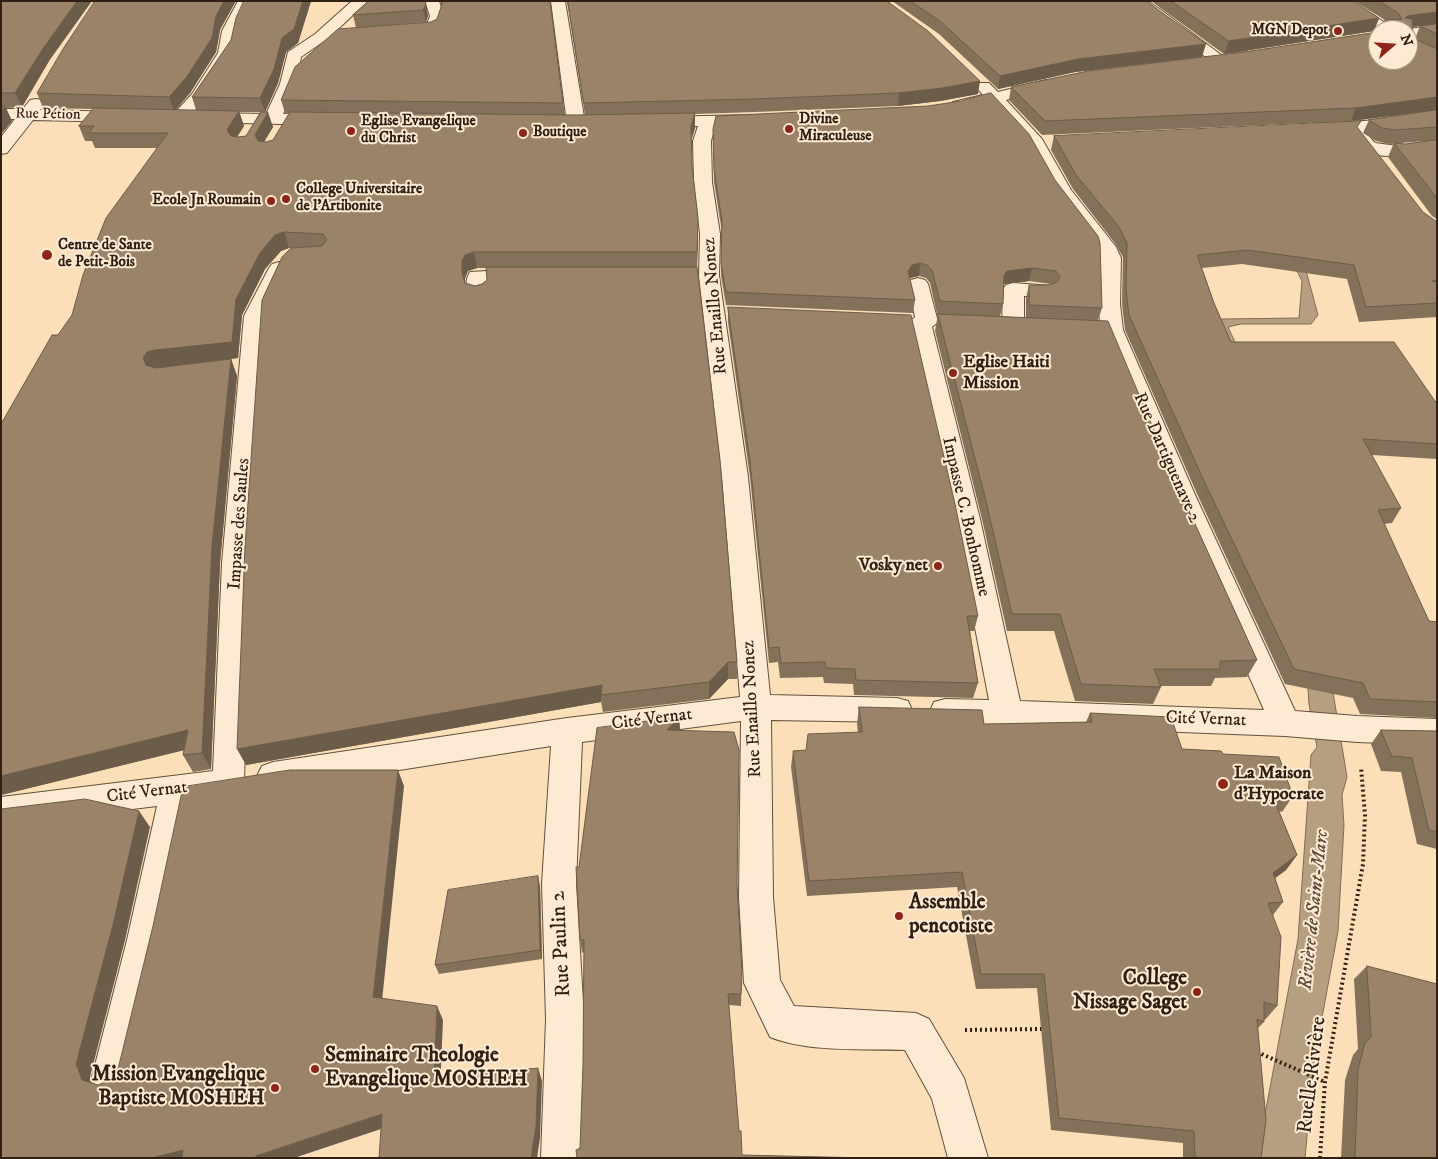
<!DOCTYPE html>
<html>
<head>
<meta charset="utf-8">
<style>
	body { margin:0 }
	#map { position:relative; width:1438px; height:1159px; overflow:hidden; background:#fbdfb9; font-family:"IM FELL DW Pica",serif }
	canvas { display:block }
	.frame { position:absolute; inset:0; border:2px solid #302013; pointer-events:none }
	.north { position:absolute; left:1368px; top:20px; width:50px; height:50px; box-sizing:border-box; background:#fcead2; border:1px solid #aa9986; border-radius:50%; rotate:71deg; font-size:14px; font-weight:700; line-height:20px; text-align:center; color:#302013 }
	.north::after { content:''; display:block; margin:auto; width:18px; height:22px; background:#8f2418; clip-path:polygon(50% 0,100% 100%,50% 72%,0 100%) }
</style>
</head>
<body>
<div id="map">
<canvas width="1438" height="1159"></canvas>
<div class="frame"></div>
<div class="north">N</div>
</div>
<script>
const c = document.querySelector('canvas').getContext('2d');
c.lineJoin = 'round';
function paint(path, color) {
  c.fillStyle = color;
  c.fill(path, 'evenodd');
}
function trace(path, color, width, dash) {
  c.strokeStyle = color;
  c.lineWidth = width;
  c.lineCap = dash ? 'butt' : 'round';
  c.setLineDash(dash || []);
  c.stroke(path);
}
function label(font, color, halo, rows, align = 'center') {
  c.font = font + ' "IM FELL DW Pica",serif';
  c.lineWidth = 4;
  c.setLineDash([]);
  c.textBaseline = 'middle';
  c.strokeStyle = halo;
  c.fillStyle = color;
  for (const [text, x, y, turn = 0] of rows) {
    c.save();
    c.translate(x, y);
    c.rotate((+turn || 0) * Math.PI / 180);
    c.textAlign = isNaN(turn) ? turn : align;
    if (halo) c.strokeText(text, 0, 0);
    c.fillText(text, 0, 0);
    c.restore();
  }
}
const water = new Path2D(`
	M1222 48 1246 50 1272 67 1304 94 1341 136 1304 263 1318 315 1311 324H1241L1228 327 1240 353 1333 692 1347 777 1342 795 1344 825 1338 931 1314 1061 1305 1158H1258L1259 1146 1298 939 1311 755 1317 747 1309 704 1304 632 1215 323 1222 319 1299 318 1302 281 1297 271 1322 135 1308 116 1261 69Z`);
paint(water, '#b69e81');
trace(water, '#806c55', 1);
const minor = new Path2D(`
	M238 1H252L238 31 234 53 206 97 185 122 179 123 173 122 170 118 192 94 218 53 222 31Z
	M352 1H368L336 31 427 24 430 16 425 1H439L444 16 438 31 324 41 301 57 296 84 283 114 322 115 328 116 331 120 328 124 322 125 199 122 196 118 199 114 205 113 266 114 280 84 288 52 315 34Z
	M551 1H565L585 123 582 127 576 128 570 127 567 123Z
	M1129 1H1147L1161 10 1228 60 1226 63H1214Z
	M1332 1H1350L1392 27 1395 30 1378 31Z
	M1437 25V35L1408 38V30H1402Z
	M1046 80 1052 82 1054 85 1052 88 1006 100 1042 139 1071 190 1116 247 1121 258 1120 304 1123 330 1196 497 1295 711 1357 716 1437 719V745L1357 742 1285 736 945 723 934 720 930 711 934 702 945 699 989 700 954 519 909 322 915 317 908 284 911 280 918 278 925 280 928 284 938 322 932 327 980 519 1020 701 1264 710 1170 497 1101 330 1098 304 1101 258 1096 248 1054 192 1028 144 991 103 959 111 953 110 951 106 953 102 983 95 975 86 977 83H989L998 92Z
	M36 99 42 100 44 104 40 110 125 112 131 113 134 117 131 121 125 122 33 120 7 153 1 154V137L15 119H1V109H23L30 100Z
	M1437 111V121L1364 131 1375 143 1398 146 1437 141V151C1417 154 1384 160 1365 152 1358 149 1351 138 1346 132L1322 134 1316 133 1313 129 1316 125 1322 124 1377 120Z
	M752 115 758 116 761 120 758 124 715 126 711 141 712 182 720 234 719 276 748 477 770 695 897 698 908 701 912 710 908 719 897 722 771 720 773 897 780 980 794 1006 916 1013 929 1019 964 1078 988 1158H948L932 1099 905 1050C865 1049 806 1052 770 1037L744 983 739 897 741 721 582 742 576 883 584 1019 581 1158H541L546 1019 542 883 551 746 273 790 262 786 257 776 262 766 273 762 567 718 740 697 722 477 699 276 700 234 694 182 693 141 698 126 658 127 652 126 649 122 652 118 658 117Z
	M279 262 286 264 289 268 266 316 250 563 244 783 239 793 228 797 191 801 163 940 130 1077 125 1091 111 1096 97 1091 92 1077 127 940 157 806 1 825V797L213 771 222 563 244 316 269 268 272 264Z
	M523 269 530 271 533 275 530 279 487 282 488 295 484 299 477 301 470 299C465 292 465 279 470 272Z
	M1013 283 1052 286 1055 290 1052 294 1045 296H1024V326L1021 331 1013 333 1005 331 1002 326 1003 289 1006 285Z`);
trace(minor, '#63503c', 2);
trace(new Path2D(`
	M965 1030 1043 1029
	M1257 1052 1325 1082
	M1320 1158 1325 1082 1363 864 1365 815 1361 767`), '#302013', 4, [2, 3]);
paint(minor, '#fcead2');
paint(new Path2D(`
	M1 1 49 61 22 107 6 108 12 121 1 134Z
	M244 1H311L298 43 286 52 278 83 265 112 273 127 264 142H266L273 140 289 113H285L281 100 437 19 441 7 440 1H550L565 115H585L567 1H887L978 94 940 101 898 106 755 112 695 114V128L691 141 692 166 698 234 697 268 737 662V679H728L709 699 603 712 601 702 246 765 290 248H289L281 251 265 269 242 315 238 358 162 367 231 359 237 376 220 563 211 769 193 772 183 755 184 750 1 795V424L58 335 72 315 157 148H95L92 141H85L79 126 93 109 43 108 37 93 220 30 216 52 190 93 176 110H196L192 97 231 40ZM239 112H260L246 136 238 137H237L244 126ZM477 268H486L487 280 482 284 475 286 465 283V278L468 271Z
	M425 1 428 16 426 22 356 28 353 15Z
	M892 1H1146L1202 57 1075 72 998 89 939 34Z
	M1151 1H1353L1379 18 1374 31 1224 54Z
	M1354 1H1437V24L1412 27 1413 38 1415 39 1420 26 1437 24V110L1351 121 1042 135 1009 100 1011 87 1244 52 1408 30H1381L1385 20Z
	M928 106 1102 308 1098 320 1175 480 1257 660 1247 677 1215 678 1211 686H1160L1161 687 1153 704 1075 701 1054 631H1007L982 519 935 331 938 314H937L930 283 926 278 919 276 910 278V279L915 300 913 313 726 305 721 276 722 232 714 182 713 129ZM1029 281 1051 284 1049 285H1029L1026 298V318L1000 316 1003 304 1004 285V284Z
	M1437 110V140L1389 144 1376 141 1363 133 1369 120Z
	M1358 128 1435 282H1437V317L1359 322 1347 279 1242 264 1202 268 1214 303 1231 342 1437 404V459L1372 455 1401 508 1392 523 1384 524 1429 621 1437 622V718L1360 714 1353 698 1285 684 1198 496 1125 330 1122 304 1123 257 1114 242 1073 189 1051 150 1054 136Z
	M1437 140V219L1432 216 1388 157 1394 143 1405 144Z
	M728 307 978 616 974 631H970L978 683 973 698 854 695 853 684 824 683 823 677 780 678 778 662 769 663 750 477 728 322Z
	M859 707 984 724 1086 722 1090 713 1182 749 1223 754 1293 796 1282 812 1279 811 1297 855 1286 870 1275 878 1283 902 1273 915 1277 1006 1265 1020 1264 1019V1022L1258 1028 1261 1158H1183V1143L1051 1130 1037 988 976 989 957 887 807 896 791 767 793 751 806 750 858 733 857 724Z
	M679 717 680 730 737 884 742 970 741 1006 729 1005 577 1158 580 1148 583 1065 584 952 582 953 580 940 579 867Z
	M1381 730 1437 731V849L1417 844 1401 772 1381 771 1371 744Z
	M540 886 542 959 439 974 435 965Z
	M1367 966 1437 1158H1341L1345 1080 1353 1055 1358 1049 1354 979Z`), '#84715a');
paint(new Path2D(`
	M77 1H92L49 61 22 107 15 93 44 47Z
	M224 1H236L220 30 216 52 190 93 174 111 169 97Z
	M303 1H311L298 43 286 52 278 83 265 112 260 98 282 38Z
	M426 4 428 16 426 22 423 10Z
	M1437 12V24L1402 28 1405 18 1407 16Z
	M1379 18 1374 31 1224 54 1229 41Z
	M1206 44 1202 57 1075 72 998 89 1000 76 1078 59Z
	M980 81 978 94 940 101 898 106 899 93Z
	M1437 97V110L1351 121 1356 108Z
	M5 106 12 121 1 134V111Z
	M239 111 244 126 232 145 227 130Z
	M268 112 273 127 259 150 255 135Z
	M695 113V128L691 141V126Z
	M698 218V234L697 268V252Z
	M284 232 289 248 281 251 265 269 242 315 238 358 163 367 150 375 143 358 147 352 236 299 260 253 275 235Z
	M474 252 477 268 468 271 465 278V289L462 273V261L465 255Z
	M920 263 919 276 910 278 906 284 908 271 912 265Z
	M1032 268 1029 281 1004 284 1001 289 1004 276 1007 271Z
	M231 359 237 376 220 563 211 769 202 753 212 546Z
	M728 662V679L709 699V682Z
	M602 685 601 695V702L246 765 237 749Z
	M679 717 680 731 667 730Z
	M188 730 197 747 1 795V776Z
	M398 770 404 786 381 1011 373 997Z
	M139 811 150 827 125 940 90 1077 96 1093 82 1080 76 1064Z
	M1297 855 1286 870 1262 888 1273 873Z
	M538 876 540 886 542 959 540 950Z
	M437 1006 443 1020 440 1090 434 1078Z
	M538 1068 542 1081 540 1138 537 1158H531Z
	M382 1114 390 1126 294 1158H255L256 1156Z
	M183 1150 191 1158H152Z`), '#6c5c4a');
const building = new Path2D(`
	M1 1H77L44 47 15 93H1Z
	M95 1H224L216 16 212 38 186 78 169 97 37 93 63 49Z
	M244 1H303L294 29 282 38 274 69 260 98 192 97 231 40 236 18Z
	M369 1H425L426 4 423 10 353 15Z
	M442 1H550L563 103 281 100 295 67 338 29 431 22 437 19 442 4Z
	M568 1H887L928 31 980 81 942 88 899 93 755 99 584 103Z
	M911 1H1146L1206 44 1078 59 1000 76 941 22Z
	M1171 1H1353L1379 18 1229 41Z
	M1379 1H1437V12L1407 16 1405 18 1412 19 1413 38 1437 49V97L1356 108 1045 121 1011 87 1088 71 1244 52 1378 32V60H1408V30H1384L1385 20 1402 19 1398 13Z
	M1437 24V34L1420 26Z
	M991 93 1029 134 1055 180 1098 236 1100 243 1102 308 1029 305V285H1049L1057 282 1060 277 1056 271 1032 268 1007 271 1004 276 1003 304 940 301 932 270 927 265 920 263 912 265 908 271 915 300 726 292 721 263 722 221 714 169 713 129 716 116 928 106 961 101Z
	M1 106H5L1 111Z
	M94 108 239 111 227 130 231 136 238 137 246 136 261 112H268L255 135 258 141 266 142 273 140 290 112 575 115 695 113 691 126 692 166 698 218 697 252H474L465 255 462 261V273L465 283 475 286 482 284 487 280 486 267H697L720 460 737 662H728L709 682 601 695 602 685 237 749 245 546 262 300 282 257 291 248 322 246 327 240 323 234 284 232 275 235 260 253 236 299 232 342 155 350 147 352 143 358 146 365 156 368 231 359 212 546 202 753 183 755 188 730 1 776V424L52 335H58L72 315 83 275 106 218 168 133H89L94 126H79Z
	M1437 110V127L1395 130 1382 128 1369 120Z
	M1361 121 1357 127 1423 212 1437 222V275L1436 281H1432L1437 282V303L1366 307 1354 265 1248 250 1197 255 1214 303 1231 342H1394L1437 404V444L1363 439 1401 508 1378 510 1429 621 1437 622V702L1370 699 1363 683 1294 669 1204 481 1129 315 1126 289 1127 243 1119 227 1076 175 1054 136Z
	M1437 140V198L1394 143 1405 144Z
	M728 307 911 315 955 504 978 616H967L978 683 856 680 855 669 826 668 825 662 781 663 779 647 769 648 750 461Z
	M938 314 1108 321 1175 480 1257 660 1220 661V669H1154L1161 687 1081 684 1060 614H1012L986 501Z
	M859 707 982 710 984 724 1092 722 1090 713 1171 717 1182 749 1221 751 1223 754 1279 757 1293 796 1272 795 1297 855 1273 873 1283 902 1268 903 1281 937 1277 1006 1264 1002V1022L1257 1019 1266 1120 1261 1158H1200L1195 1157 1194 1131 1059 1118 1044 974H981L962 872 809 881 793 751 806 750 808 734 862 732Z
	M679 717 667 730 734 732 739 750 737 884 742 970 741 994H728L739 1131H741L742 1155 867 1158H577L576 1150 580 1148 583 1065 584 940H580L576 867H579L597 728Z
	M1381 730 1437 731V832L1429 830 1412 758 1392 756Z
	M290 770H398L373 997 437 1006 434 1078 538 1068 536 1126 531 1158H379L382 1114 256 1156 255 1158H182L183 1150 152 1158H1V809L85 799 139 811 113 925 76 1064 82 1080 98 1085 113 1079 119 1065 153 926 183 787Z
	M538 876 540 950 435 965 448 890Z
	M1367 966 1437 984V1158H1355L1358 1069 1365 1043 1371 1037Z`);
paint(building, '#9a8369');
trace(building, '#6c5c4a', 1);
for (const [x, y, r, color] of [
	[1338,31,5,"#8f2418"],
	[789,129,5,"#8f2418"],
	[351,131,5,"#8f2418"],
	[523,133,5,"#8f2418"],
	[286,199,5,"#8f2418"],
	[271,201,5,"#8f2418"],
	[47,255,6,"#8f2418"],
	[953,373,5,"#8f2418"],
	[938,566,5,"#8f2418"],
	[1223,784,6,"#8f2418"],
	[899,916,5,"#8f2418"],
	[1197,992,5,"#8f2418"],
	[315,1069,5,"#8f2418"],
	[275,1088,5,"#8f2418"]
]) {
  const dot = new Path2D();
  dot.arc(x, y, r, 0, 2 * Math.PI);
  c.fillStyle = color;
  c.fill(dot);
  trace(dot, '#fcead2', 2);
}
label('bold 15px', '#302013', '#fcead2', [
	["MGN Depot",1328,31,"right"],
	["Divine",799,120],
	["Miraculeuse",799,137],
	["Eglise Evangelique",361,122],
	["du Christ",361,139],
	["Boutique",533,133],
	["College Universitaire",296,190],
	["de l'Artibonite",296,207],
	["Ecole Jn Roumain",261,201,"right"],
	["Centre de Sante",58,246],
	["de Petit-Bois",58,263]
], 'left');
label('15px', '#302013', '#fcead2', [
	["Rue Pétion",48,115,1]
]);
label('18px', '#302013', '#fcead2', [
	["Rue Enaillo Nonez",716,306,-95],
	["Rue Dartiguenave 2",1166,458,66],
	["Impasse C. Bonhomme",965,517,77],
	["Impasse des Saules",240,524,-86],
	["Rue Enaillo Nonez",753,709,-93],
	["Cité Vernat",652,720,-7],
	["Cité Vernat",1206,720,2],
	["Cité Vernat",147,793,-7]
]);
label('bold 18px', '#302013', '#fcead2', [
	["Eglise Haiti",963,363],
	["Mission",963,384],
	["Vosky net",928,566,"right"],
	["La Maison",1234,774],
	["d'Hypocrate",1234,795]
], 'left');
label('italic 19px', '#5f4c3a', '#fcead2', [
	["Rivière de Saint-Marc",1315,910,-84]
]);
label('bold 21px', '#302013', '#fcead2', [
	["Assemble",909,904],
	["pencotiste",909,928],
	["College",1187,980,"right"],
	["Nissage Saget",1187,1004,"right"],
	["Seminaire Theologie",325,1057],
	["Evangelique MOSHEH",325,1081],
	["Mission Evangelique",265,1076,"right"],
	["Baptiste MOSHEH",265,1100,"right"]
], 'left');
label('21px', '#302013', '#fcead2', [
	["Rue Paulin 2",562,944,-93],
	["Ruelle Rivière",1313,1075,-83]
]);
</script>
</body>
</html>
